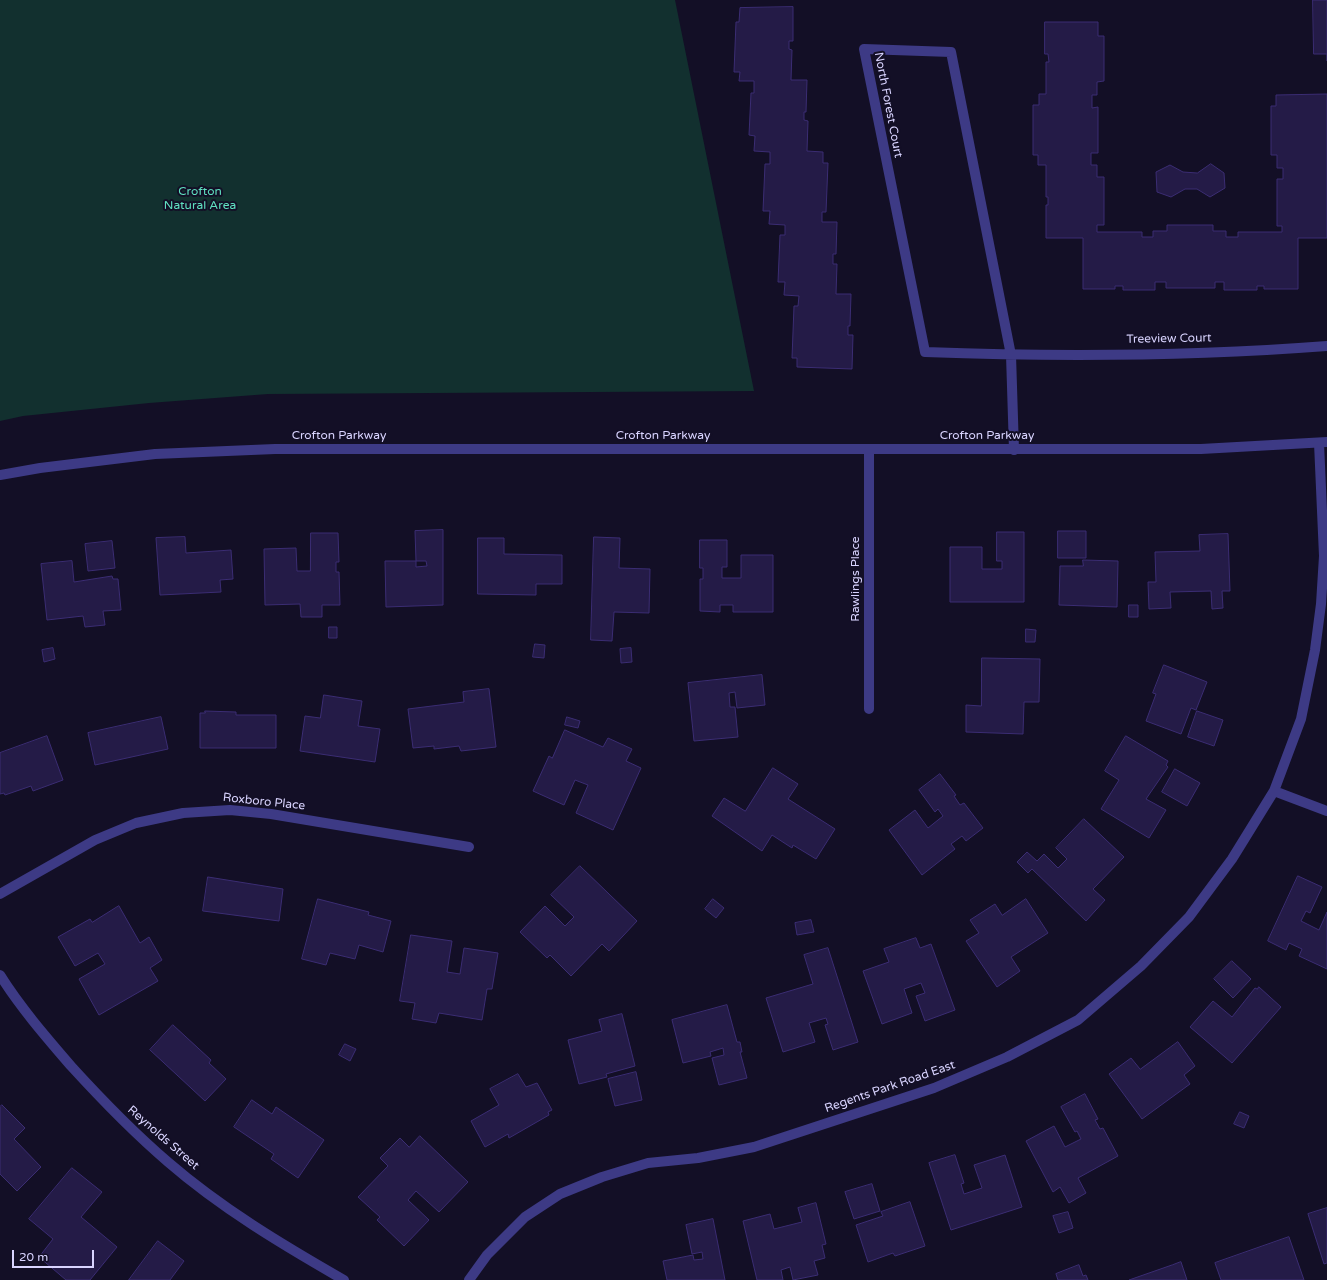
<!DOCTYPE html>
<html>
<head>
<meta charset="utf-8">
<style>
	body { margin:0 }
	#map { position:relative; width:1327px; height:1280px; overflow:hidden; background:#130f26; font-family:"Varela Round",sans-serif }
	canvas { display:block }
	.scale { position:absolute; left:12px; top:1250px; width:82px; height:18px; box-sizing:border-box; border:2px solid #d9d4ff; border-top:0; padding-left:5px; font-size:12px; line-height:14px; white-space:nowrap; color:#d9d4ff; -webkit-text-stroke:3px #130f26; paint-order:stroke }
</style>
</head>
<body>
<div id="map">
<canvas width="1327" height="1280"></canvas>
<div class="scale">20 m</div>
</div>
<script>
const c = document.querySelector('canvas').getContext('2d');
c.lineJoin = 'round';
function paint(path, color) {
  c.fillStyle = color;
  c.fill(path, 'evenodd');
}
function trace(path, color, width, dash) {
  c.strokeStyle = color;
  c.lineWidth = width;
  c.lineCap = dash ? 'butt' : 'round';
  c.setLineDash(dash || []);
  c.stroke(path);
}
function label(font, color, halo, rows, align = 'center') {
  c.font = font + ' "Varela Round",sans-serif';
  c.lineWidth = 4;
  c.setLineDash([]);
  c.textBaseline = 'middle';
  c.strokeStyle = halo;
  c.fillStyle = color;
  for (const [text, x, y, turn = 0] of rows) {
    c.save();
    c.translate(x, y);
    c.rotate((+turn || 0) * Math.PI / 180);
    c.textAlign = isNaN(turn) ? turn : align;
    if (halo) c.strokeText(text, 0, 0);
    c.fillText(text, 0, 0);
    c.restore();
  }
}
paint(new Path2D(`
	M0 0H675L754 391 268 394 149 403 23 416 0 421Z`), '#12302f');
const building = new Path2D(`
	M1313 0H1327V61V54H1314Z
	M793 7V41H789V49L792 50 791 80H807L806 112H804V120L808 121 807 151 823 152V163H828L826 212H822V222H837L836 254H833V264H837L836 294H851L850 326H848V335H853L852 369 797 367V358H792L794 306H798L799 296 784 295 785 282H778L780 235H785V225L769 224 770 211H763L765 164H770V152L754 151 755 136 749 135 751 93H754V81H739L740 72H734L736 22H739L740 8Z
	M1045 22H1098V36H1104V81L1097 82V95H1092V108L1098 107V153H1091V165H1097V177H1104V225H1097V232H1142V237H1153V231H1167V225H1213V231H1226V237H1238V232H1282V226H1277V179H1283V168H1277V155H1271V106H1276V95L1327 94V238H1298V289H1264V286H1257V290H1224V282H1215V288H1166V282H1155V290H1123V286H1115V289H1083V238H1046V205H1048V197H1046V165H1038V155H1033V105H1039V94H1046V62H1049L1048 54H1045Z
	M1211 164 1224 173 1225 188 1210 197 1197 189H1185L1171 197 1157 192 1156 172 1170 165 1183 172 1197 173Z
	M443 530V605L386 607 385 561H416V567L427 566 426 561H416L415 531Z
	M1058 531H1086V558H1058Z
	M997 532H1024V602H950V547H982V569H1002V561H997Z
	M311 533H338L339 562H336V572H339L340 605H322V617H301L300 604 265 605 264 549 296 548 297 571H310Z
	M1228 534 1230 591H1222L1223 608 1212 609 1211 591 1170 592 1171 608 1149 609 1148 582H1156L1155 552 1200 551 1199 535Z
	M185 537 186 553 231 550 233 579 220 580 221 592 160 595 156 538Z
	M594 537 620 538 619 568 650 569 649 613 614 612 612 641 591 640Z
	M478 538H504V554L562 555V584H536V595L478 594Z
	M700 540H727V567H722V578H741V555H773V612H733V605H720V612L700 611V579H703V568H700Z
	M112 541 115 568 88 571 85 544Z
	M1083 560 1118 561 1117 607 1059 605 1060 566H1083Z
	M72 561 74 582 112 576 113 579H118L121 610 103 611 105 625 85 627 83 616 47 620 41 564Z
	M1129 605H1138V617H1129Z
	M329 627H337V638H329Z
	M1026 629 1036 630 1035 642H1026Z
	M535 644 545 645 544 658 533 657Z
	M53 648 55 659 44 662 42 650Z
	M631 648 632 662 621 663 620 649Z
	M982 658 1040 659 1039 702H1024L1023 734 966 732V705L981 706Z
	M1164 665 1207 682 1196 710 1191 708 1181 734 1146 721 1156 694 1153 693Z
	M762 675 765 705 737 708 735 692 729 693 730 707H735L738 737 694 741 688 683Z
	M489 689 496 747 461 751 459 746 434 749V746L413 748 408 709 464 702 463 692Z
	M324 695 362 701 358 726 380 729 375 762 300 751 305 716 320 718Z
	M205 711 236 712V715H276V748H200V713H205Z
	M1197 711 1223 720 1214 746 1188 737Z
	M161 717 168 749 95 765 88 733Z
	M567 717 580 721 578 728 565 725Z
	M565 730 603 747 608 738 632 749 626 761 641 768 613 830 576 813 588 785 575 780 564 805 533 791 549 756 552 758Z
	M47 736 63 780 33 791 31 786 5 795 4 793 0 794V753Z
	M1126 736 1168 761 1166 765 1168 767 1146 799 1166 810 1149 838 1101 809 1119 780 1105 771Z
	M773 768 798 784 788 799 835 829 816 859 793 845 792 848 772 835 762 851 712 816 724 798 745 811Z
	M1175 769 1200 783 1187 806 1162 792Z
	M940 774 956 795 954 796 960 805 964 803 983 828 966 841 962 836 951 844 955 849 922 875 889 830 915 810 928 828 943 816 938 809 935 812 919 790Z
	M1084 819 1124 857 1093 889 1105 900 1086 921 1032 869 1028 873 1017 862 1027 852 1037 861 1044 854 1058 868 1067 859 1056 848Z
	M580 866 637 921 609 951 602 944 571 976 550 955 547 958 520 932 545 906 565 926 574 917 551 895Z
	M1298 876 1322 887 1310 913 1306 911 1301 921 1319 930 1327 912V969L1299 956 1302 949 1289 943 1286 950 1268 941Z
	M208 877 283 889 279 921 203 911Z
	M318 899 369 912 368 915 391 921 383 952 359 945 355 959 330 953 326 965 302 959Z
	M713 899 724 908 716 918 705 909Z
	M1026 899 1048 933 1011 957 1020 971 997 987 966 941 979 933 970 920 995 904 1002 915Z
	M119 906 140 943 149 937 162 960 150 968 158 981 99 1015 79 979 105 964 98 953 75 966 58 937 90 919 92 922Z
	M811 920 814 932 797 935 795 923Z
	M411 935 452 941 447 972 460 974 464 948 498 953 492 989H487L482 1020 439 1013 436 1023 412 1019 415 1003 400 1001Z
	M916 938 920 948 931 944 955 1010 925 1021 916 996 925 993 921 983 904 989 912 1013 882 1024 863 971 889 962 884 949Z
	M828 948 858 1042 833 1050 825 1025 828 1024 826 1018 809 1023 815 1042 783 1052 766 998 813 984 804 955Z
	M1232 961 1251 979 1233 998 1214 979Z
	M1259 987 1281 1007 1232 1063 1190 1027 1213 1001 1232 1017 1255 988 1257 989Z
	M727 1005 737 1042H740L742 1052H740L747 1078 719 1085 712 1058 724 1055 723 1048 710 1052 711 1056 683 1063 672 1020Z
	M622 1014 635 1066 606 1074 607 1077 579 1084 568 1040 602 1031 599 1020Z
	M173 1025 211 1060 209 1063 226 1079 205 1101 150 1050Z
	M1178 1042 1195 1066 1184 1075 1190 1084 1142 1119 1109 1074 1131 1058 1140 1069Z
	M345 1044 356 1049 350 1061 339 1055Z
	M636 1072 642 1100 615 1106 608 1079Z
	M518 1074 526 1087 537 1083 552 1110 548 1112 549 1115 509 1138 508 1134 485 1147 471 1121 499 1105 490 1089Z
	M1085 1094 1098 1119 1095 1120 1100 1129 1103 1128 1118 1156 1078 1178 1086 1193 1069 1203 1060 1187 1053 1192 1026 1141 1054 1126 1065 1147 1081 1139 1077 1131 1075 1132 1061 1107Z
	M252 1100 272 1114 276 1107 324 1140 298 1178 271 1159 274 1154 234 1127Z
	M2 1105 25 1128 14 1139 41 1167 17 1191 0 1174V1107Z
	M1240 1112 1249 1116 1244 1128 1234 1124Z
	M420 1136 468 1182 439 1212 416 1191 408 1200 429 1220 404 1246 377 1220 380 1217 358 1197 388 1166 380 1158 400 1138 409 1147Z
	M955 1155 964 1183 961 1184 964 1194 982 1188 974 1165 1005 1155 1022 1207 951 1230 929 1163Z
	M72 1168 102 1192 81 1217 117 1247 90 1280H66L39 1257 53 1239 29 1219Z
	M872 1184 880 1211 854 1219 845 1192Z
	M910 1202 925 1246 895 1256 893 1253 868 1262 856 1225 883 1216 881 1212Z
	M816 1203 826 1244 822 1245 825 1258 814 1261 818 1275 793 1280 790 1267 781 1270 783 1280H757L743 1221 770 1214 774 1229 802 1222 798 1208Z
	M1327 1208V1263L1324 1264 1308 1214Z
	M1068 1212 1073 1228 1059 1233 1053 1216Z
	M713 1219 725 1280H667L663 1261 693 1255 694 1260 703 1259 702 1252 692 1254 686 1225Z
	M1289 1237 1304 1280H1221L1215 1263Z
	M158 1241 184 1261 170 1280H129Z
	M1181 1262 1187 1280H1129L1172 1265Z
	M1079 1265 1083 1276 1086 1275 1088 1280H1058L1056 1274Z`);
paint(building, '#241b47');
trace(building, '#3b2d73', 1);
trace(new Path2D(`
	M1014 450 1011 355 951 52 864 49 925 352C1057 357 1195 356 1327 346
	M0 475 40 468 155 454 275 449H1201L1327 442
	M869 709V449
	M1274 791 1327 811
	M0 894 95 840 136 823 183 813 230 810 271 814 469 847
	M0 975C20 1007 46 1037 71 1066 102 1100 133 1132 168 1162 221 1208 283 1245 344 1280
	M469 1280 487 1255 525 1217 560 1194 602 1177 648 1163 698 1158 754 1147 934 1088 1007 1057 1078 1020 1141 966 1189 917 1232 859 1274 791 1301 719 1315 650 1321 604 1324 556 1319 443`), '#3d3a85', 10);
label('12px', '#d9d4ff', '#130f26', [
	["North Forest Court",888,105,79],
	["Treeview Court",1169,339,-1],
	["Crofton Parkway",339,436],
	["Crofton Parkway",663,436],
	["Crofton Parkway",987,436],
	["Rawlings Place",856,579,-90],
	["Roxboro Place",264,802,6],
	["Regents Park Road East",890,1087,-19],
	["Reynolds Street",163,1138,41]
]);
label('12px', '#5fe0c0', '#130f26', [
	["Crofton",200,192],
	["Natural Area",200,206]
]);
</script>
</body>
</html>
